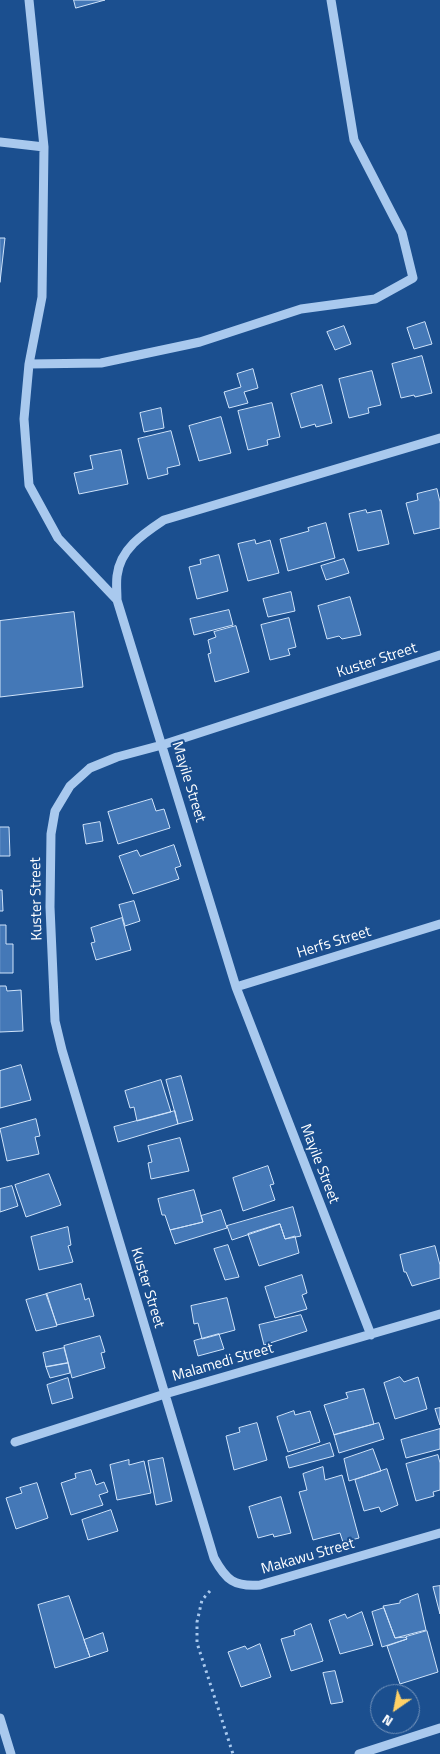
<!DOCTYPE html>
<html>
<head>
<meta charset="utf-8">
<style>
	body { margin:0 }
	#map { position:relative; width:440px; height:1754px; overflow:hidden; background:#1b4f8f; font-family:"Titillium Web",sans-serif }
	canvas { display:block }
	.north { position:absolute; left:370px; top:1684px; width:50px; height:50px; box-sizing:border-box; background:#1b4f8f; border:1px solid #7695bc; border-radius:50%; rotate:213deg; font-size:14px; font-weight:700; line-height:20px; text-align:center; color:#fff }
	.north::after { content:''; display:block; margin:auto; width:18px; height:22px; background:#ffd166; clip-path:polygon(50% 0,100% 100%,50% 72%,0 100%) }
</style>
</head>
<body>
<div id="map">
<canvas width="440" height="1754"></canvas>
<div class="north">N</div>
</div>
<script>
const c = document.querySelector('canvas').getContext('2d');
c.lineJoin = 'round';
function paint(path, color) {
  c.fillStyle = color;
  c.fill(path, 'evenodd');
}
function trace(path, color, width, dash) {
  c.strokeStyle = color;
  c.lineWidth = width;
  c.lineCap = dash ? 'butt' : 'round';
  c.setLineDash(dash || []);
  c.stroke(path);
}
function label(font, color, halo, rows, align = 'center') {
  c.font = font + ' "Titillium Web",sans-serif';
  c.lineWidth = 4;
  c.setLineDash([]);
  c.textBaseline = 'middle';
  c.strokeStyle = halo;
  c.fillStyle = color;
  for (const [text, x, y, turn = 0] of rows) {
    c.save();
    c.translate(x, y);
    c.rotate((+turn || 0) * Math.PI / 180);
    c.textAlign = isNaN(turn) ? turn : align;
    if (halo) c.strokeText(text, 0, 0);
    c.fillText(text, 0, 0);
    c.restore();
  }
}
const building = new Path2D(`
	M74 0H105L76 8Z
	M0 238H5L0 282Z
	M425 322 432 344 414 349 407 328Z
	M344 326 351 344 335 350 327 332Z
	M422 356 432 393 415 397 414 395 401 398 392 364Z
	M253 369 258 388 244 392 248 403 229 408 224 392 241 387 237 374Z
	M372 371 381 405 368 408 369 413 349 418 339 379Z
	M322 385 332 423 316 427 315 424 301 428 291 394Z
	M272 403 280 437 267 440 268 445 248 450 238 411Z
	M161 408 164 428 144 432 140 413Z
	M221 417 231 453 199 461 189 426Z
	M171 431 180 465 167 468 168 474 148 479 138 439Z
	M121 450 128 484 79 494 74 473 93 469 90 456Z
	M437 489 440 502V528L414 534 406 503 418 500 417 494Z
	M366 510 367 513 381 510 389 544 358 551 349 514Z
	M326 523 335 558 288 571 280 539 309 531 308 528Z
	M255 540 256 544 270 540 279 573 248 581 238 544Z
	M219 555 228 591 197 599 189 567 201 564 200 560Z
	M344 559 349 573 326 580 321 566Z
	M291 592 295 611 268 617 263 599Z
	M350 597 361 635 342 639 339 636 327 639 318 606Z
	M229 610 233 625 194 635 190 619Z
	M74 612 83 687 0 697V621Z
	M289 618 296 647 288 649 290 655 270 660 261 625Z
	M236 626 249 672 215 682 208 654 211 653 208 640 216 637 214 632Z
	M152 799 156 811 164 809 170 828 118 844 108 812Z
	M100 822 103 841 86 844 83 825Z
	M0 827H9L10 856H0Z
	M174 845 181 866 175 868 179 879 133 894 119 856 137 850 140 856Z
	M0 890H2L3 911H0Z
	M134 901 140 921 125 926 119 905Z
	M122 918 131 950 96 960 91 943 95 942 91 928Z
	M0 925H6V944H13V973H0Z
	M0 986H6L7 991 21 990 23 1031 0 1032Z
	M21 1065 31 1100 0 1108V1071Z
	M181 1076 193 1120 178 1124 166 1080Z
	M161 1080 171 1112 137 1121 134 1107 130 1108 125 1091Z
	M175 1111 178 1124 118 1142 114 1127Z
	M36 1119 40 1136 35 1137 39 1154 7 1161 0 1129Z
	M180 1138 189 1171 151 1179 148 1163 152 1162 148 1146Z
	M268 1166 274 1184 270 1185 275 1200 243 1211 233 1178Z
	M49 1174 61 1205 26 1217 15 1185Z
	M12 1186 18 1206 0 1212V1189Z
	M194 1190 203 1222 170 1230 165 1215H162L158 1199Z
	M293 1207 301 1236 285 1239 280 1224 232 1240 227 1226Z
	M221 1210 227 1228 175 1244 170 1230 203 1222 201 1216Z
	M280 1224 285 1239 295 1236 299 1253 259 1266 248 1234Z
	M68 1227 71 1245 68 1246 73 1262 39 1270 31 1237Z
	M228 1245 239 1277 225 1280 214 1249Z
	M435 1246 440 1265V1278L412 1286 406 1272H404L400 1255Z
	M302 1275 307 1293 302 1295 307 1309 275 1318 265 1287Z
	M81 1284 85 1300 89 1298 94 1316 57 1325 46 1294Z
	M47 1294 57 1326 36 1331 26 1300Z
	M227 1298 235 1330 202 1339 198 1323 194 1324 191 1306Z
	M301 1315 307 1331 264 1345 259 1325Z
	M219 1334 224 1349 198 1356 194 1341Z
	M100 1336 105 1352 101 1353 105 1368 72 1378 64 1346Z
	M64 1348 68 1363 46 1367 43 1353Z
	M68 1363 70 1373 50 1378 46 1367Z
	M400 1377 404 1382 418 1377 427 1409 395 1419 384 1383Z
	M68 1378 73 1398 52 1404 47 1385Z
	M364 1389 374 1424 334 1435 324 1405 348 1398 346 1393Z
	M440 1408V1425L435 1409Z
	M294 1411 295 1415 310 1411 320 1442 288 1452 277 1417Z
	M257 1423 267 1460 234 1470 226 1436 240 1432 239 1428Z
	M379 1423 384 1439 339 1453 334 1435Z
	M440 1429V1449L406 1458 401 1440Z
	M330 1443 334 1456 289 1468 286 1457Z
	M373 1449 381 1471 349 1481 344 1459Z
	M438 1455 440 1463V1490L433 1492 434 1496 416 1501 406 1464Z
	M163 1458 172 1501 156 1505 148 1461Z
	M129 1460V1465L144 1461 151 1493 117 1500 110 1465Z
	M323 1467 325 1480 342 1475 359 1538 343 1542 340 1533 313 1540 299 1492 307 1490 303 1474Z
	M387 1469 398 1505 381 1512 379 1507 364 1511 355 1480Z
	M91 1470 96 1485 104 1482 108 1492 99 1495 103 1505 71 1515 61 1483 76 1478 75 1474Z
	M37 1483 48 1518 16 1529 6 1498 22 1493 20 1488Z
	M281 1497 291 1533 274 1537 273 1534 258 1538 249 1507Z
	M111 1510 118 1531 88 1540 82 1520Z
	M440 1586V1614L433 1587Z
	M418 1594 426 1630 395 1638 383 1606 400 1603V1601Z
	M69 1596 90 1657 55 1668 38 1605Z
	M384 1608 395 1638 405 1637 407 1639 382 1647 372 1612Z
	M362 1612 373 1645 340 1654 329 1620 345 1614 347 1618Z
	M311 1624 323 1661 291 1671 281 1639 295 1635 294 1631Z
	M427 1631 438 1672 400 1684 387 1646 407 1639 406 1637Z
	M103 1633 108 1651 90 1657 84 1640Z
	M260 1644 271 1677 241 1687 228 1652 245 1646 247 1649Z
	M335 1671 343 1702 331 1704 323 1673Z`);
paint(building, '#4478b7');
trace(building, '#cfe3fa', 1);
trace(new Path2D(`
	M210 1591 202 1600 197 1622V1643L233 1754`), '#a9c9ee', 3, [2.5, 4]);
trace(new Path2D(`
	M29 0 44 147 42 297 29 364 24 419 29 485 58 538 117 600
	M0 142 44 147
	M29 364 101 363 200 342 301 309 375 299 413 278 402 233 354 140 331 0
	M440 655 162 745 117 757 90 768 70 786 55 811 51 834 50 907 55 1021 62 1050 214 1558C226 1580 234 1587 260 1585L440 1533
	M236 987 440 924
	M371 1335 236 987 117 600C117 592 116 584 117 576 120 549 143 534 164 520L440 438
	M15 1442 165 1394 440 1314
	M0 1718 11 1754
	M359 1754 440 1728`), '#a9c9ee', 9);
label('15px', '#fff', '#1b4f8f', [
	["Kuster Street",377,661,-18],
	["Mayile Street",188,782,73],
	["Kuster Street",37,899,-91],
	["Herfs Street",334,943,-17],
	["Mayile Street",319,1164,69],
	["Kuster Street",147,1288,73],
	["Malamedi Street",223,1363,-16],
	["Makawu Street",308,1557,-16]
]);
</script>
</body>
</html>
